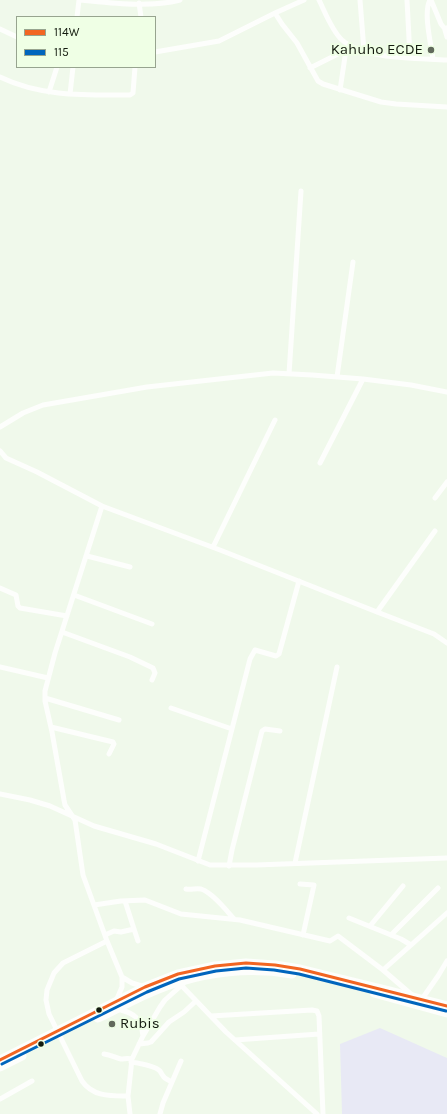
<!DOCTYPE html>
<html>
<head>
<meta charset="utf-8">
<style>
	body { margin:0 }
	#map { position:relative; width:447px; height:1114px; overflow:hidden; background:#f0f9eb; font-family:Karla,sans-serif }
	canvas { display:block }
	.legend { position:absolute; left:16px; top:16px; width:140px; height:52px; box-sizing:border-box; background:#efffe5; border:1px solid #97a48f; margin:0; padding:5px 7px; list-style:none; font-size:12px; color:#141b0f }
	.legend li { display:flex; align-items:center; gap:8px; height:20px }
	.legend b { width:20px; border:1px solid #97a48f }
</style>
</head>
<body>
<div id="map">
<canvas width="447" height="1114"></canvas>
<ul class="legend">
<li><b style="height:5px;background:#f26522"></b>114W</li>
<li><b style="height:5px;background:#0065bd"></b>115</li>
</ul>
</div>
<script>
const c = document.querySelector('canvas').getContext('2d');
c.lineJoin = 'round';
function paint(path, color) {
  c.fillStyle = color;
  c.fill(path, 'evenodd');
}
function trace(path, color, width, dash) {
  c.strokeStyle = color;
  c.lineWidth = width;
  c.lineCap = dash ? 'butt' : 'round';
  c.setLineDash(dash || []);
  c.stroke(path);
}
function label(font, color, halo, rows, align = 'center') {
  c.font = font + ' Karla,sans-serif';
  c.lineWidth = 4;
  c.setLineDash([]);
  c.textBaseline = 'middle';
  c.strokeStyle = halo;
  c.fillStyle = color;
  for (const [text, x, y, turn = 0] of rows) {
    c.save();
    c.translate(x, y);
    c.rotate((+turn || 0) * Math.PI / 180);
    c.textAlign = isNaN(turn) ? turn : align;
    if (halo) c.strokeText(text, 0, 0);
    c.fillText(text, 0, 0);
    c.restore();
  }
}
paint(new Path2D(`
	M380 1028 447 1058V1114H342L340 1044Z`), '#e8e9f5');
trace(new Path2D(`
	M81 0C112 3 149 8 180 0
	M319 0C325 12 332 31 342 40 365 60 417 58 447 60
	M360 0 364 51
	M407 0 410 57
	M430 0C423 12 431 44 433 59
	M431 0 441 24 445 29
	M139 3 141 17
	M275 13 282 24 297 43 318 81 323 84 381 102 396 104 447 107
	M77 17 79 0
	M447 28 445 30 447 37
	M0 29 17 37
	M155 52 219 41 275 13 304 0
	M310 68 344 51 350 45
	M0 77C41 97 86 95 130 95L133 93 135 67
	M340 90 346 50
	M49 92 57 67
	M70 94 73 67
	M289 374 301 191
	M337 377 353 262
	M0 427 23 413 43 405 147 387 273 373 312 375 363 379 411 385 447 392
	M0 451 6 458 37 472 102 506 55 653 45 691V701L52 732 64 800 65 805 75 820 83 875 107 941 122 977V987L116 1001
	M320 463 363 379
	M435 498 447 482
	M102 506 220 550 377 612 421 629 434 634 447 643
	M213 547 275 420
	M87 556 130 567
	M0 588 16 595 18 606 20 608 67 616
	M74 595 152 624
	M377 612 435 531
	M62 632 130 657 153 668 155 673 152 680
	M0 667 48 678
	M45 698 119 720
	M171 708 232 729
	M51 727 113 742 114 744 109 754
	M0 794 30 800 50 806 94 826 156 844 210 865H256L447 858
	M198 861 250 659 255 650 276 656 279 654 299 581
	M295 863 337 667
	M229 866 232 850 262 731 265 729 280 731
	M300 884 314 885 303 935
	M186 889C191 890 196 888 201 889 213 893 226 910 234 919
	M125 901 134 929
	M94 905 121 901 145 900 181 914 240 920 330 941 338 936 383 970 412 995
	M349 918 401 939 411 945
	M370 926 403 886
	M105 935 114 931 121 932 134 929 138 941
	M391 935 438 888
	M107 941 63 963 54 973 47 990 46 1000 49 1014 82 1081C93 1097 111 1096 128 1096
	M383 970 447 913
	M122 977 132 983 145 987
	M181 985 226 1032 317 1114
	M422 999 438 976 447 961
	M118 1009C136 1014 141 1018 143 1036
	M211 1016 312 1010 317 1011 319 1016 323 1114
	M235 1040 319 1034
	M139 1044 148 1043 151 1042 169 1022 184 1012 196 1001
	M104 1054C111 1055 116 1058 121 1059 125 1059 127 1058 132 1059
	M131 1062C138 1063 155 1066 160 1071 164 1078 164 1078 172 1082
	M0 1099 32 1081
	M130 1114 128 1096 132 1059 143 1036 160 1007 165 1000 183 984
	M160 1114 163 1103 181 1061`), '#fdfefc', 5);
trace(new Path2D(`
	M374 993 447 1013
	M98 1018C117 1009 136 998 156 990 199 973 246 966 292 974
	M0 1060 145 987 178 974 215 966 246 963 275 965 300 969 390 991 447 1006
	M0 1067 22 1056`), '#fdfefc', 9);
trace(new Path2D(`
	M0 1060 145 987 178 974 215 966 246 963 275 965 300 969 447 1006`), '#f26522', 3);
trace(new Path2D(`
	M2 1064 147 992 179 979 216 971 246 968 274 970 299 974 446 1011`), '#0065bd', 3);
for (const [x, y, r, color] of [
	[431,50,4,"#61695c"],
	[99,1010,3.5,"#141b0f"],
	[112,1024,4,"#61695c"],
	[41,1044,3.5,"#141b0f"]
]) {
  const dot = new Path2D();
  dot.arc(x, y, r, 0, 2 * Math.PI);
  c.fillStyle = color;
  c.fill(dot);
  trace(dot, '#efffe5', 1.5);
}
label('15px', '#141b0f', '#efffe5', [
	["Kahuho ECDE",423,50],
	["Rubis",120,1024,"left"]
], 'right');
</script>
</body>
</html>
